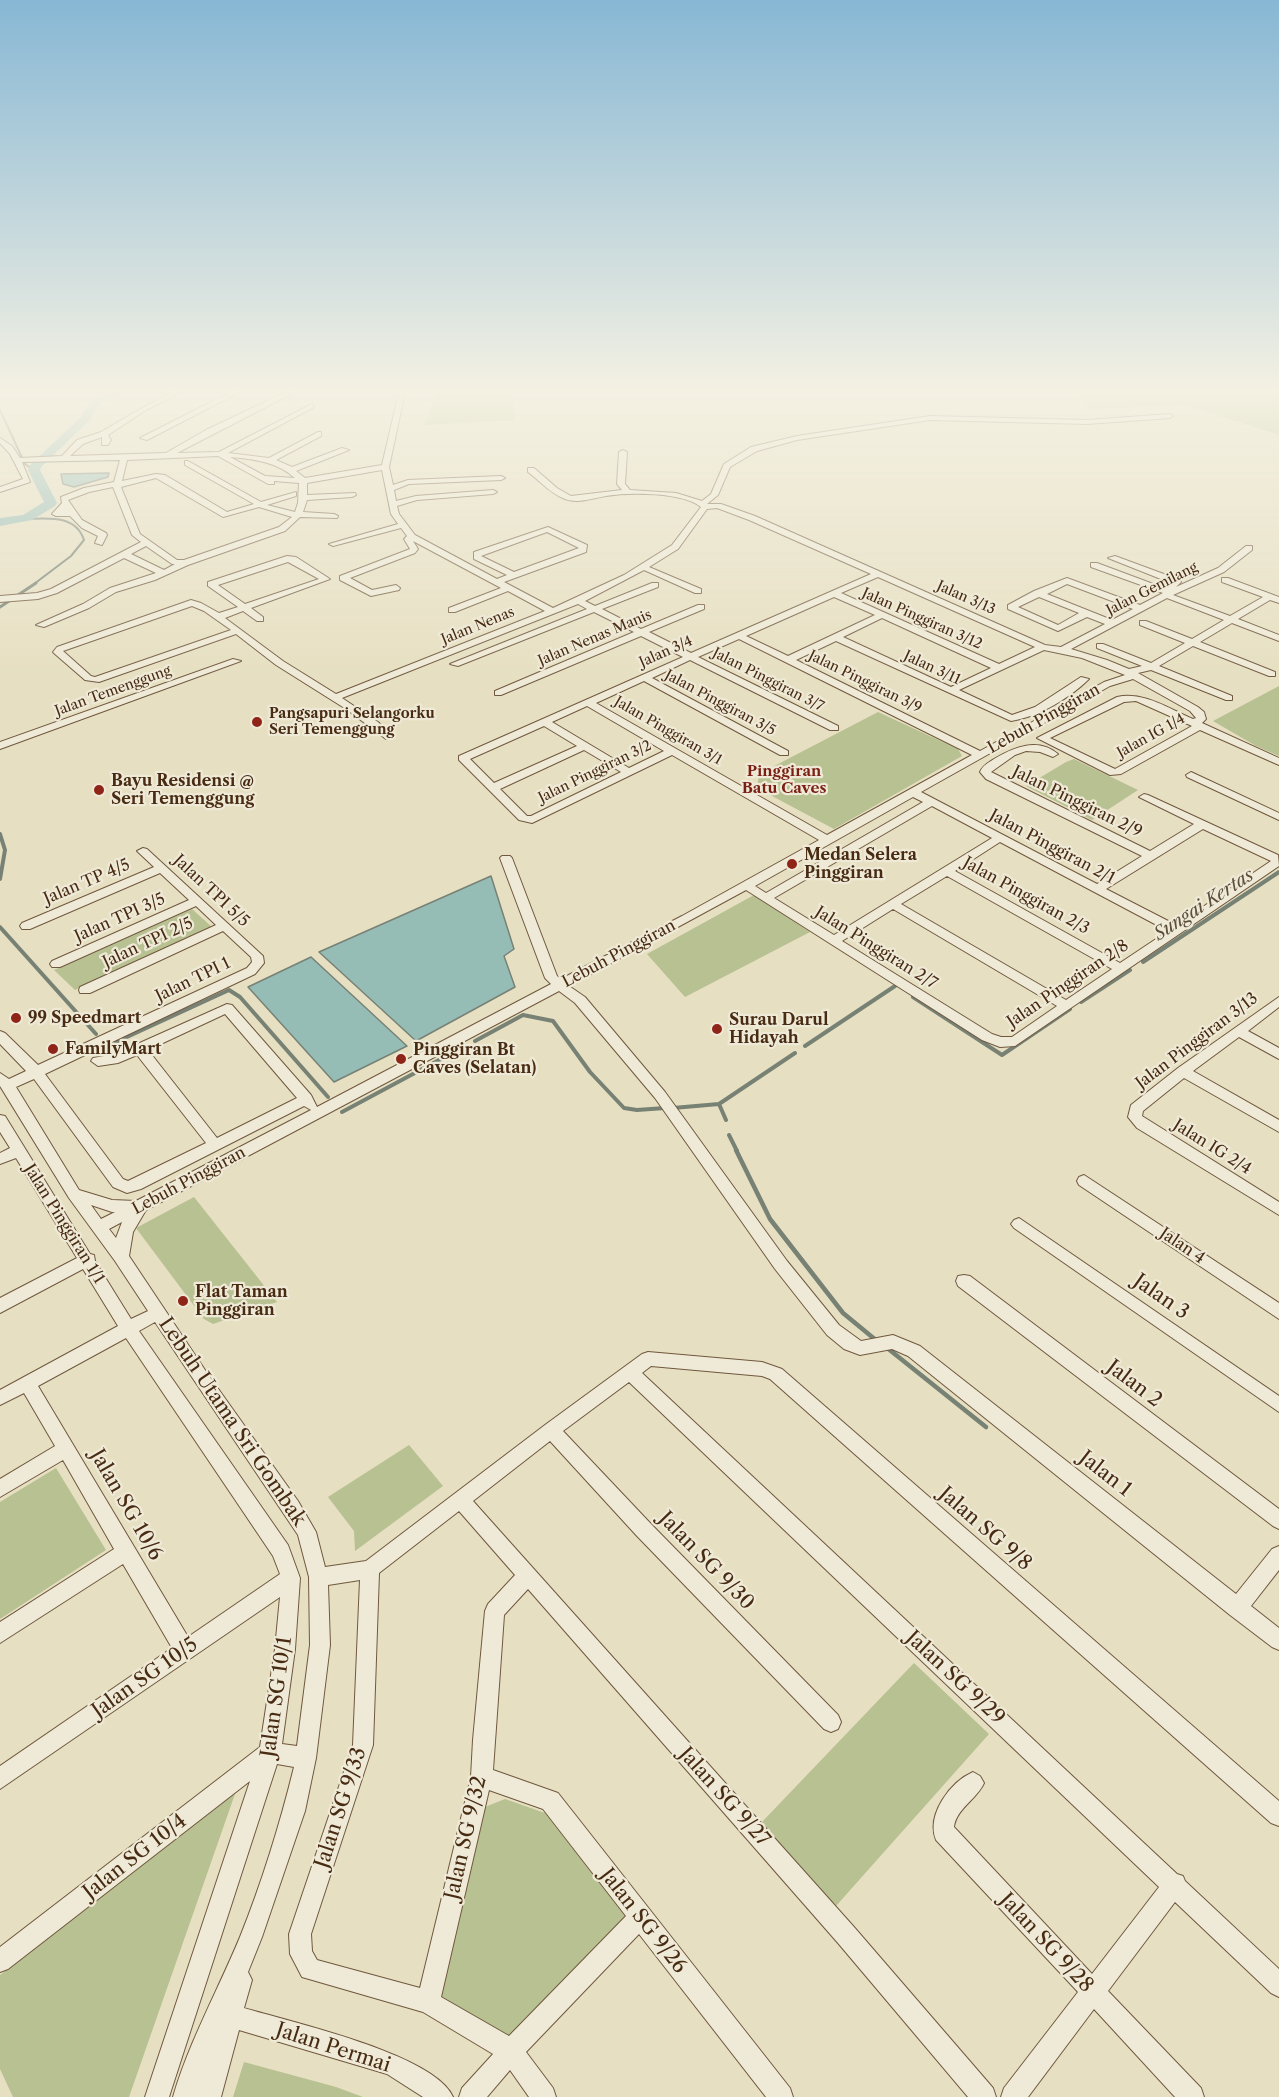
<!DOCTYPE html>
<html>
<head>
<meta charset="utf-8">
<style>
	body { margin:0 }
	canvas { display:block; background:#e6dfc1 }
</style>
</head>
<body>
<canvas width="1279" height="2097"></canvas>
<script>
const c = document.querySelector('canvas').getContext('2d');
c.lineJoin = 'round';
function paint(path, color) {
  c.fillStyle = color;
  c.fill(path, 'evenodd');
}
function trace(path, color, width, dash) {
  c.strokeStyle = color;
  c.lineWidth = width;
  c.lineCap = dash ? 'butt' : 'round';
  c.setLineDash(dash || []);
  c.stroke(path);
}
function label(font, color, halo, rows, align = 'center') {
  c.font = font + ' "Libre Caslon Text",serif';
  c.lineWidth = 4.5;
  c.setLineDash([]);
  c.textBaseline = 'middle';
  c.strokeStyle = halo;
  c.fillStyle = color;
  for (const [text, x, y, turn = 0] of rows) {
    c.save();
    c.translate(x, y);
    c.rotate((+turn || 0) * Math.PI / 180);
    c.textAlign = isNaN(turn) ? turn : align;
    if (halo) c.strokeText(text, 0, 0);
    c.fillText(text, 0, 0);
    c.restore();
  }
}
paint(new Path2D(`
	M438 392H511L515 420 424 425Z
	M1078 392H1279V435L1186 405 1090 409Z
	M1279 686V756L1256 746 1213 721Z
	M878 712 958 749 962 756 834 829 757 788 759 774Z
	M1074 759 1138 790 1092 820 1026 786 1066 762Z
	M754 895 810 932 685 997 647 954Z
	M192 909 212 927 75 990 54 970Z
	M194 1197 277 1302 213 1324 204 1319 136 1228Z
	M409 1445 443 1486 355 1551 354 1531 328 1497Z
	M56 1468 106 1550 0 1619V1502Z
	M914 1663 989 1734 836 1906 761 1823Z
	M236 1791 129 2097H13L0 2069V1975Z
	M505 1799 545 1813 626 1917 509 2041 440 1996 485 1807Z
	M244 2062 336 2087 363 2097H233Z`), '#b8c191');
const water = new Path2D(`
	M109 473 108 477 74 487 63 484 61 474Z
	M491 876 514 949 504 956 515 987 416 1041 319 952Z
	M311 957 407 1046 334 1082 248 987Z`);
paint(water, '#96bcb6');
trace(water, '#778275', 1.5);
trace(new Path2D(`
	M0 410 25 464 34 470
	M27 519C49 518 76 515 84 540L71 556 34 584`), '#778275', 2);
trace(new Path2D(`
	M0 607 36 583`), '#778275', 3);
trace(new Path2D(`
	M0 834 5 850 0 879
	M0 927 96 1034
	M1143 962 1279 872
	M913 997 1002 1055 1070 1009
	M1081 1002 1130 970
	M475 1041 523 1015 553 1021 590 1072 624 1108 637 1110 665 1108
	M116 1042 229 990 240 997 328 1097
	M805 1046 895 986
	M719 1104 726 1120
	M673 1108 719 1104 795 1053
	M342 1112 454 1052
	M729 1135 737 1151`), '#778275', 4);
trace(new Path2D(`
	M736 1150 770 1219 843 1313 877 1341
	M886 1347 986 1427`), '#778275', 4.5);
paint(new Path2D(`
	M111 392H127L100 403 89 421 42 466 40 470 57 503 55 506 32 520 0 526V518L23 515 44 502 28 470 31 464 81 417 92 399Z`), '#96bcb6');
const minor = new Path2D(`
	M173 392H182L146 410 108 435 111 440 108 445H102V437L83 444 70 456 166 453 206 430 286 392H295L177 453 219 452 312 404 314 407 228 453 269 458 318 432H321V436L276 460 292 467 342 448 349 450 296 471 305 478 382 465 399 392H405L389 467 393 485 408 480 501 476 505 478 501 480 409 484 394 490 396 501 416 496 493 490 497 492 493 494 417 500 397 506 399 514 415 535 497 579 507 575 474 559V552L548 527 587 545 586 552 504 582 553 608 624 575 672 545 701 507C682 492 630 492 606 496 593 498 579 504 565 499 551 494 540 481 528 472V468H534L557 488 571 496 622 490 617 484 619 452 623 450 627 452 625 484 630 490 676 493 702 501 711 494 724 464 751 447 797 436 930 416 1087 420 1170 414 1173 416 1170 418 1087 424 930 420 797 440 757 451 730 467 718 495 707 504H721L755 516 1045 645 1061 647 1105 624 1087 617 1058 631 1008 609V605L1034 591 1067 578 1140 605 1163 593 1091 567V563H1097L1164 588 1171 583 1108 558 1115 556 1180 580 1181 582 1176 587 1218 568 1246 546H1252V550L1224 572 1173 595 1230 616 1263 597 1222 582V578H1228L1279 597V603L1270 600 1238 619 1279 635V641L1232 623 1200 642 1275 672V676H1269L1193 646 1159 666 1232 696V700H1226L1151 670 1138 673 1198 707 1204 712 1206 719 1202 723 1279 758V765L1200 730 1121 774 1110 775 1037 738 1117 697C1144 691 1169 709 1193 719L1196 718 1190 711 1133 679 1110 686 921 792 1097 884 1142 856 986 779 980 772C983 765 988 763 994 759 1014 747 1038 737 1058 754L1053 757 1040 752 1026 751 1015 755 991 772 1150 851 1194 824 1139 797 1144 794 1148 795 1278 855 1279 866 1015 1046 1000 1047 982 1040 746 890 569 986 585 997 665 1092 787 1261 839 1325 861 1341 893 1335 920 1346 1236 1594 1272 1549 1279 1546V1570L1251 1606 1279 1628V1650L1272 1647 1230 1615 908 1356 892 1349 860 1355 844 1349 827 1335 775 1269 655 1098 575 1003 559 991 146 1210 133 1232 129 1256 207 1373 298 1501 316 1532 325 1567 366 1561 545 1425 642 1354 648 1352 762 1362 782 1369 1279 1801V1826L1271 1823 770 1379 762 1376 651 1366 642 1373 1177 1874 1183 1876 1185 1881 1279 1969V1997L1271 1993 1175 1902 1108 1991 1201 2088 1204 2097H1175L1094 2009 1028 2097H1001L1004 2088 1078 1992 936 1840C926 1815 950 1782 973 1772L980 1776 984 1783C977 1799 956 1809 954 1827L1092 1974 1159 1887 629 1382 563 1431 651 1524 838 1715 841 1722 838 1729 831 1732 824 1729 637 1536 550 1441 473 1501 854 1927 993 2088 996 2097H968L838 1943 528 1589 504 1615 493 1770 558 1793 790 2088 793 2097H766L639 1934 526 2052 553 2088 556 2097H529L510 2070 487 2097H459L462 2088 493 2054 423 2012 302 1977 290 1954 289 1934 353 1745 360 1580 328 1585 330 1645 316 1758 305 1811 262 1937 248 1972 252 1980 244 2008C290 2022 435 2054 453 2097H423L387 2074 239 2030 221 2097H173C189 2042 218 1990 240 1937 262 1882 280 1824 294 1767L277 1764 169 2097H145L250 1781 8 1969 0 1972V1947L260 1747 275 1649 280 1597 0 1789V1766L172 1648 123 1564 0 1643V1622L114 1549 63 1460 0 1497V1479L55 1446 24 1393 0 1405V1390L118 1326 83 1269 0 1313V1298L77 1258 16 1158 0 1164V1153L10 1148 0 1132V1115L5 1116 90 1254 94 1255 95 1261 131 1319 148 1311 115 1261 69 1198 0 1086V1073L9 1079 26 1071 0 1044V1031L5 1033 38 1065 247 968 252 962 251 957 223 931 90 993H80L79 990 80 987 216 925 196 906 60 967H52L50 964 52 961 189 900 160 873 30 929H22L20 926 22 923 154 867 137 851 143 848 147 849 263 956 264 963 255 974 45 1074 123 1179 128 1181 206 1143 137 1055 118 1063 98 1066 91 1061 93 1058 115 1054 227 1004 232 1005 311 1095 317 1107 551 984 545 978 500 858 502 856H510L512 858 557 976 561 979 682 916 819 840 672 755 532 823 519 820 459 760V756L683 657 641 636 501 695H495V691L634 632 594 612 458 666 450 664 587 609 578 604 342 698 378 722 391 736 386 739 346 709 276 665 236 634 99 682 85 680 55 654 53 652 57 647 191 600 201 603 219 613 238 607 208 586V582L287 556 296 557 330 579 251 608 263 617V621H257L243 611 225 618 283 661 336 694 545 611 508 591 455 612H449V608L501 588 413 541 418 549 415 553 350 578 372 590 396 585 400 588 399 590 371 596 340 580V576L410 549 404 539 407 536 401 528 333 546 329 544 398 524 391 514 382 470 307 483V495L355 493 356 495 352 497 307 500 303 512 334 514 338 516 337 518 300 517 285 531 188 565 155 580 116 592 89 608 44 627 36 625 83 604 110 588 156 573 124 558 57 593 38 599 0 602V596L37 593 51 589 141 542 132 535 113 487 89 492 68 500 82 520 106 533 107 535 102 545 95 543 98 536 82 528 70 516H56L52 514 62 503 61 497 84 488 114 482 120 460 22 462 30 482 0 492V487L23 479 10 454 0 443V438L12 446 20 458 62 456 77 440 101 432 142 408ZM218 456 268 484H274V481L299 483 298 503 295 512 267 505 296 496V492L261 502 188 461H185V465L254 504 227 512 165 475 156 474 122 481 127 460ZM230 457C254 459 277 462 295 478L265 476ZM156 478 223 517 259 507 292 517 279 527 184 560H177L140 534 121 487ZM717 508 749 520 871 574 691 653 649 632 704 609V605H698L641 629 602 609 658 587V583H652L595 606 585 601 644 570 695 593H701V589L649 567 678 549 707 509ZM547 532 579 548 514 572 481 556ZM146 546 172 564H175L164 570 131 554ZM288 562 319 579 245 604 218 585ZM878 577 1035 647 999 664 841 593ZM1067 584 1133 609 1112 620 1047 594ZM834 597 875 615 788 656 746 636ZM1039 597 1079 613 1058 625 1018 607ZM1167 598 1224 620 1192 639 1146 621H1140V625L1185 643 1151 663 1103 644H1097V648L1142 666 1129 669 1107 660 1071 649ZM192 606 204 611 231 630 95 677 91 676 63 651ZM882 618 991 668 951 687 843 637ZM739 639 972 755 827 835 596 703 644 681 780 755H788V751L652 678 690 660 830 730H838V726L698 657ZM836 641 1011 721C1038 717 1070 698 1089 679L1081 677 1035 707 1012 715 959 690 1044 650 1082 658 1125 675 1104 682 980 751 796 660ZM1136 701 1192 726 1115 769 1050 738 1124 702ZM587 706 664 751 629 768 552 722ZM544 726 577 746 494 783 470 759ZM584 750 621 772 531 816H527L500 789ZM913 797 923 802 766 893 755 886ZM932 806 992 838 834 935 774 898ZM1203 829 1271 861 1176 925 1106 889ZM1000 842 1168 931 1120 963 955 871ZM947 876 1112 969 1066 1000 901 904ZM893 909 1057 1006 1012 1037H1001L992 1034 842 941ZM225 1014 297 1098 217 1138 148 1050ZM34 1079 113 1187 127 1193 141 1189 304 1106 311 1110 136 1201 112 1200 79 1190 16 1087ZM91 1205 112 1212H115L101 1219ZM122 1222 116 1238 109 1229ZM155 1322 298 1535 309 1577 310 1645 297 1746 282 1744 295 1649 300 1578 288 1545 139 1331ZM126 1338 273 1556 280 1574 188 1637 38 1386ZM459 1511 515 1575 488 1604 485 1611 473 1740 471 1777 420 1988 317 1960 312 1951 311 1934 373 1745 379 1573ZM489 1790 543 1809 626 1916 509 2036 441 1997Z
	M231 392H240L147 440 140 438Z
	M233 659 241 661 0 749V742Z
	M1191 772 1279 813V820L1187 777 1186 775Z
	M1279 997V1007L1248 1031 1279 1048V1059L1239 1037 1193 1071 1279 1120V1132L1184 1078 1143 1111 1142 1116 1279 1202V1215L1137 1128 1128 1117 1131 1105 1178 1068Z
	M1084 1175 1279 1303V1319L1079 1185 1077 1181 1079 1177Z
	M1019 1218 1279 1396V1412L1014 1228 1011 1224 1014 1220Z
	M964 1275 970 1276 1279 1509V1529L1273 1526 958 1286 956 1281 958 1276Z`);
trace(minor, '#70583e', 2);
paint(minor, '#efead7');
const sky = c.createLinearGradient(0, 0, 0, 686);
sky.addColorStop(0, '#87b7d4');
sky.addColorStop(0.57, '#f4f1e3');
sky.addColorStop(1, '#f4f1e300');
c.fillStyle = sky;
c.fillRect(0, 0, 1279, 686);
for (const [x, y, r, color] of [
	[257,722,6,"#8f2418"],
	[99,790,6,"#8f2418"],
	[792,864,6,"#8f2418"],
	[16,1018,6,"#8f2418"],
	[717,1029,6,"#8f2418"],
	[53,1049,6,"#8f2418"],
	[401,1059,6,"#8f2418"],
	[183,1301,6,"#8f2418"]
]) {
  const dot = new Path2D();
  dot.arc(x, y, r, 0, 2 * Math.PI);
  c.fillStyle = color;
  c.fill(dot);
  trace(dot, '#efead7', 2);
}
label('14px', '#482b13', '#efead7', [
	["Jalan Gemilang",1152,589,-27],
	["Jalan 3/13",966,598,24],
	["Jalan Pinggiran 3/12",922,619,24],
	["Jalan Nenas",478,626,-22],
	["Jalan Nenas Manis",595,638,-23],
	["Jalan 3/4",666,652,-24],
	["Jalan 3/11",932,668,25],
	["Jalan Pinggiran 3/7",768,680,27],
	["Jalan Pinggiran 3/9",865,682,26],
	["Jalan Temenggung",113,691,-20],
	["Jalan Pinggiran 3/5",720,703,28],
	["Jalan Pinggiran 3/1",668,731,30],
	["Jalan IG 1/4",1151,736,-29],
	["Jalan Pinggiran 3/2",595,772,-26]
]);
label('bold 14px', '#482b13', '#efead7', [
	["Pangsapuri Selangorku",269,714],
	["Seri Temenggung",269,730]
], 'left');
label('bold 15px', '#7a1f14', '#efead7', [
	["Pinggiran",784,772],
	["Batu Caves",784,789]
]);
label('16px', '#482b13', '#efead7', [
	["Lebuh Pinggiran",1044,719,-29],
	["Jalan Pinggiran 2/9",1077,802,26],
	["Jalan Pinggiran 2/1",1052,847,28],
	["Jalan TP 4/5",87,882,-23],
	["Jalan TPI 5/5",211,891,43],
	["Jalan Pinggiran 2/3",1026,896,29],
	["Jalan TPI 3/5",120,918,-24],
	["Jalan TPI 2/5",148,943,-25],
	["Jalan Pinggiran 2/7",876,948,32],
	["Lebuh Pinggiran",619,954,-28],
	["Jalan TPI 1",193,980,-26],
	["Jalan Pinggiran 2/8",1068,984,-34],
	["Jalan Pinggiran 3/13",1197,1041,-37],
	["Jalan IG 2/4",1212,1147,32],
	["Lebuh Pinggiran",189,1181,-28],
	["Jalan Pinggiran 1/1",64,1224,58],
	["Jalan 4",1182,1246,34]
]);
label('bold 16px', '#482b13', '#efead7', [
	["Bayu Residensi @",111,781],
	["Seri Temenggung",111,799],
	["Medan Selera",804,855],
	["Pinggiran",804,873],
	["99 Speedmart",28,1018],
	["Surau Darul",729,1020],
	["Hidayah",729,1038],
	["FamilyMart",65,1049],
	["Pinggiran Bt",413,1050],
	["Caves (Selatan)",413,1068],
	["Flat Taman",195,1292],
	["Pinggiran",195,1310]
], 'left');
label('italic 18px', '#5c4f3c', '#efead7', [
	["Sungai Kertas",1204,905,-33]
]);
label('20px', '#482b13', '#efead7', [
	["Jalan 3",1161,1297,35],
	["Jalan 2",1134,1384,37],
	["Lebuh Utama Sri Gombak",232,1422,56],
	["Jalan 1",1105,1474,38],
	["Jalan SG 10/6",126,1505,60],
	["Jalan SG 9/8",985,1529,41],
	["Jalan SG 9/30",706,1561,46],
	["Jalan SG 10/5",145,1678,-35],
	["Jalan SG 9/29",955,1678,43],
	["Jalan SG 10/1",277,1697,-82],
	["Jalan SG 9/27",724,1797,48],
	["Jalan SG 9/33",341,1808,-72],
	["Jalan SG 9/32",466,1838,-77],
	["Jalan SG 10/4",135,1857,-38],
	["Jalan SG 9/26",643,1921,52],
	["Jalan SG 9/28",1046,1943,47],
	["Jalan Permai",333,2048,18]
]);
</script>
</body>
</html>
